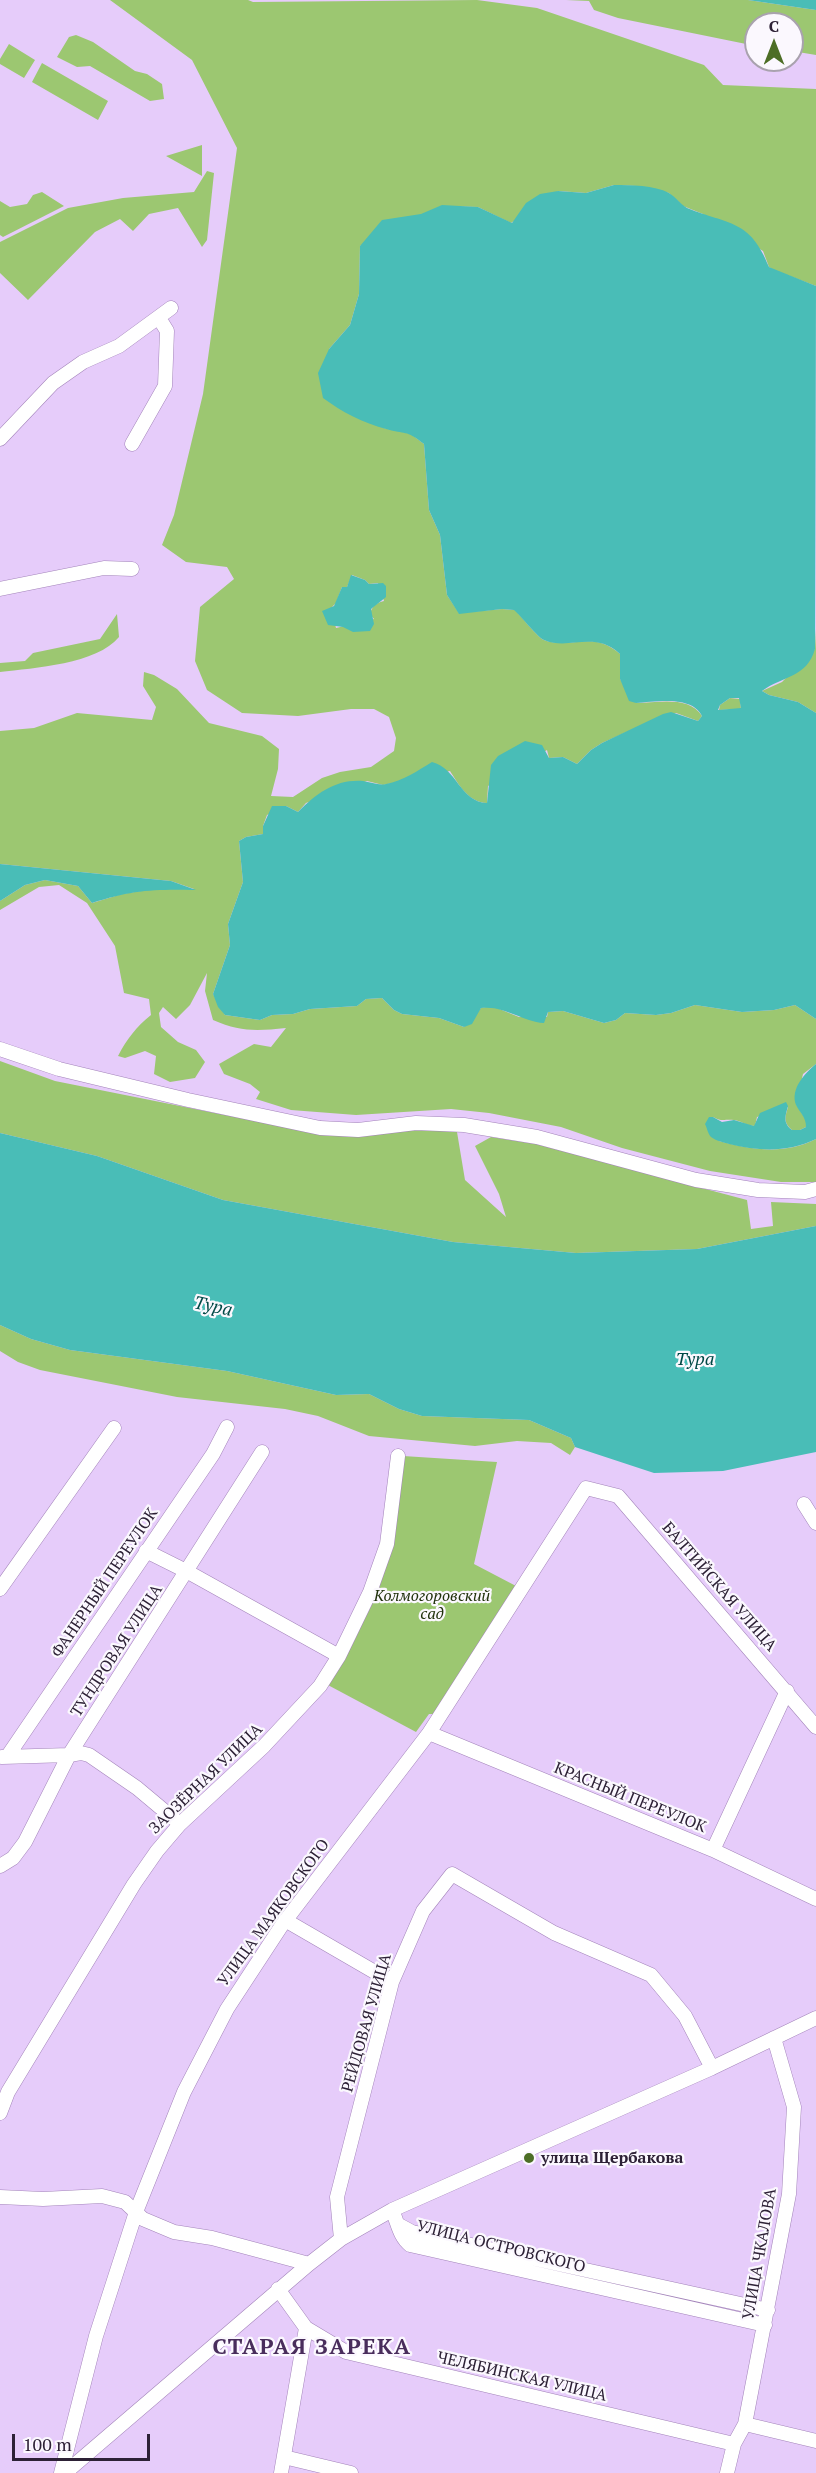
<!DOCTYPE html>
<html>
<head>
<meta charset="utf-8">
<style>
	body { margin:0 }
	#map { position:relative; width:816px; height:2473px; overflow:hidden; background:#e6ccfa; font-family:"PT Serif",serif }
	canvas { display:block }
	.north { position:absolute; left:744px; top:12px; width:60px; height:60px; box-sizing:border-box; background:#fbf8fe; border:2px solid #a9a2ae; border-radius:50%; rotate:0deg; font-size:16px; font-weight:700; line-height:24px; text-align:center; color:#2d2136 }
	.north::after { content:''; display:block; margin:auto; width:21px; height:27px; background:#4d6e26; clip-path:polygon(50% 0,100% 100%,50% 72%,0 100%) }
	.scale { position:absolute; left:12px; top:2434px; width:138px; height:27px; box-sizing:border-box; border:3px solid #2d2136; border-top:0; padding-left:8px; font-size:18px; line-height:21px; white-space:nowrap; color:#2d2136; -webkit-text-stroke:4px #fbf8fe; paint-order:stroke }
</style>
</head>
<body>
<div id="map">
<canvas width="816" height="2473"></canvas>
<div class="north">С</div>
<div class="scale">100 m</div>
</div>
<script>
const c = document.querySelector('canvas').getContext('2d');
c.lineJoin = 'round';
function paint(path, color) {
  c.fillStyle = color;
  c.fill(path, 'evenodd');
}
function trace(path, color, width, dash) {
  c.strokeStyle = color;
  c.lineWidth = width;
  c.lineCap = dash ? 'butt' : 'round';
  c.setLineDash(dash || []);
  c.stroke(path);
}
function label(font, color, halo, rows, align = 'center') {
  c.font = font + ' "PT Serif",serif';
  c.lineWidth = 4.5;
  c.setLineDash([]);
  c.textBaseline = 'middle';
  c.strokeStyle = halo;
  c.fillStyle = color;
  for (const [text, x, y, turn = 0] of rows) {
    c.save();
    c.translate(x, y);
    c.rotate((+turn || 0) * Math.PI / 180);
    c.textAlign = isNaN(turn) ? turn : align;
    if (halo) c.strokeText(text, 0, 0);
    c.fillText(text, 0, 0);
    c.restore();
  }
}
paint(new Path2D(`
	M110 0H248L253 2 477 0 537 8 704 65 723 85 816 89V286L774 270 769 267 763 251 703 214 683 206 669 193 637 186 614 185 586 193 558 191 511 223 478 207 442 206 360 246 359 294 350 325 329 349 368 422 387 429 407 431 424 444 429 510 440 535 447 595 459 613 502 609 515 610C522 617 537 637 544 640 569 650 593 629 620 654V679L636 703C657 703 689 695 702 716L698 721 676 713 640 726 602 743 591 750 577 764 563 757 549 758 547 750 488 786 487 803C468 802 459 785 450 771L383 785 367 781 306 803 298 812 286 806 267 815 263 826V834L246 837 239 841 243 882 228 924 230 945 213 994 225 1015 260 1020 272 1015 293 1014 310 1009 357 1006 366 999 382 998 394 1010 402 1014 439 1018 464 1027 481 1008 492 1006 519 1017H547L548 1012 563 1011 604 1023 616 1020 625 1013 656 1015 671 1013 695 1005 742 1012 774 1010 795 1005 816 1019V1064L803 1074 796 1104 806 1120V1127L800 1130H792C783 1122 785 1117 788 1107L757 1117 755 1126C747 1126 741 1121 734 1120 724 1119 722 1122 713 1117L719 1141C752 1150 785 1155 816 1139V1182H781L710 1171 622 1148 561 1127 489 1113 451 1109 356 1115 291 1110 256 1099 260 1092 250 1084 224 1074 219 1064 254 1044 271 1047 286 1028C257 1031 240 1032 213 1020L205 991 207 973 190 1005 176 1019 163 1007 159 1013 161 1027 178 1042 196 1050 205 1062 195 1078 170 1082 154 1074 156 1056 145 1051 125 1058 118 1056C127 1039 136 1027 151 1015L149 999 124 993 115 946 87 903 59 885 39 887 0 910V901L25 885 45 880 78 886 92 903 122 894 153 889H194L171 881 0 864V731L34 728 77 713 152 720 156 707 143 686 144 672 154 675 177 689 209 723 262 736 279 749 278 769 271 796 293 797 322 778 340 772 371 767 394 751 396 738 389 717 374 709H351L298 716 242 713 207 690 195 661 200 607 234 579 227 567 186 562 162 545 174 515 203 394 237 148 192 60ZM352 575 365 580 369 584 378 583 384 601C376 603 372 606 370 614L374 619 336 628 331 608 336 603 342 587H347Z
	M566 0H748L816 10V55L792 51V24H756V46L618 18 594 10 589 1Z
	M76 35 93 42 135 71 147 74 162 84 164 99 150 101 90 66 77 67 57 57 69 37Z
	M9 44 35 60 24 78 0 64V59Z
	M42 63 108 101 98 120 32 82Z
	M202 145V176L166 156Z
	M207 171 214 173 207 240 202 247 178 208 149 214 133 231 120 219 95 232 28 300 0 273V242L68 208 123 198 194 192Z
	M42 192 64 206 3 237 0 235V201L10 207 27 204 33 195Z
	M117 614 119 637C97 664 34 668 0 672V663L25 661 33 653 100 639Z
	M816 629V713L798 702 769 695 762 691 782 682 815 649Z
	M730 698 740 699 741 709 719 710 720 705Z
	M0 1061 55 1081 320 1134 418 1128 457 1132 465 1180 506 1217 499 1194 475 1146 491 1137 536 1144 747 1200 751 1229 773 1226 771 1202 816 1204V1226L697 1249 576 1253 453 1242 223 1200 97 1156 0 1133Z
	M0 1325 31 1339 70 1350 227 1371 336 1395 369 1394 399 1409 422 1416 529 1420 571 1438 575 1447 570 1455 551 1443 517 1441 475 1446 369 1436 318 1416 285 1409 177 1397 40 1370 18 1362 0 1351Z
	M403 1456 497 1462 474 1564 516 1586 434 1714H429L416 1732 326 1684 374 1596Z`), '#9cc771');
paint(new Path2D(`
	M748 0H816V10Z
	M614 185C631 185 654 185 669 193 676 197 680 204 687 208 729 225 750 219 769 267L816 286 815 649C807 678 782 676 762 691L769 695 798 702 816 713V1019L795 1005 774 1010 742 1012 695 1005 671 1013 656 1015 625 1013 616 1020 604 1023 563 1011 548 1012 544 1023C521 1021 504 1005 481 1008L472 1024 464 1027 439 1018 402 1014 394 1010 382 998 366 999 357 1006 310 1009 293 1014 272 1015 260 1020 225 1015 218 1007 213 994 230 945 228 924 243 882 239 841 246 837 263 834V826L272 806H286L298 812C317 793 336 779 363 781 371 782 379 786 386 784 403 781 417 771 432 762 457 768 460 802 487 803L491 765 498 756 525 741 542 745 549 758 563 757 577 764 591 750 602 743 663 714 671 712 698 721 702 716C691 695 656 702 636 703L629 701 620 679V654C594 630 569 651 544 640 537 637 522 617 514 610L502 609 459 614 447 595 440 535 429 510 424 444C405 429 406 435 386 429 363 423 342 412 323 398L318 373 329 349 350 325 359 294 360 246 382 220 421 214 442 205 478 207 512 223 526 203 540 194 558 191 586 193ZM730 698H739L741 708 718 710 720 705Z
	M351 575 365 580 369 584 383 583 386 586V597L371 609 374 624 370 631 353 632 343 627 328 625 322 611 334 606 342 587H347Z
	M0 864 171 881 196 890C154 889 132 890 92 903L78 886 45 880 25 885 0 901Z
	M816 1064V1139C788 1153 758 1151 729 1144 723 1142 716 1141 711 1137 708 1134 707 1128 705 1124L709 1117H713L722 1122 734 1120 754 1126 760 1113 786 1102 788 1106C785 1117 783 1123 792 1130H800L806 1127C806 1117 800 1113 796 1105 790 1089 805 1073 816 1064Z
	M0 1133 97 1156 223 1200 453 1242 576 1253 697 1249 816 1226V1452L723 1471 654 1473 575 1447 571 1438 529 1420 422 1416 399 1409 369 1394 336 1395 227 1371 70 1350 31 1339 0 1325Z`), '#49bdb7');
const minor = new Path2D(`
	M0 439 53 383 83 362 119 346 171 308
	M132 444 165 386 167 331 159 318
	M0 589 104 568 132 569
	M0 1049 59 1069 188 1100 320 1128 358 1130 416 1123 464 1125 537 1137 696 1180 758 1190 805 1192 816 1189
	M804 1504 816 1523
	M146 1551 188 1572 339 1656
	M0 1589 114 1428
	M429 1733 713 1850 816 1899
	M2 1757 69 1755 81 1753 89 1755 137 1788 180 1824
	M7 1757 213 1454 227 1427
	M713 1850 787 1691
	M0 1866 13 1858 25 1842 69 1755 262 1452
	M285 1920 392 1982
	M0 2113 8 2092 134 1884 157 1851 180 1824 264 1746 320 1686 339 1656 370 1592 387 1544 398 1456
	M0 2197 43 2199 102 2196 125 2202 143 2219 174 2232 212 2238 309 2264
	M392 2210C398 2223 399 2236 410 2245L765 2325
	M399 2225 412 2232 768 2310
	M341 2239 337 2197 392 1982 423 1911 452 1874 554 1933 651 1975 685 2016 712 2068
	M278 2289 306 2328 281 2473
	M306 2328 346 2352 734 2444
	M745 2424 816 2441
	M284 2457 351 2473
	M61 2473 96 2336 136 2212 184 2092 227 2009 282 1925 429 1733 586 1488 618 1496 816 1727
	M65 2473 309 2264 341 2239 392 2210 712 2068 816 2018
	M727 2473 734 2444 745 2424 789 2194 794 2107 774 2038`);
trace(minor, '#a384ba', 15);
trace(minor, '#fff', 14);
for (const [x, y, r, color] of [
	[529,2158,6,"#4d6e26"]
]) {
  const dot = new Path2D();
  dot.arc(x, y, r, 0, 2 * Math.PI);
  c.fillStyle = color;
  c.fill(dot);
  trace(dot, '#fbf8fe', 2);
}
label('16px', '#2d2136', '#fbf8fe', [
	["ФАНЕРНЫЙ ПЕРЕУЛОК",105,1583,-56],
	["БАЛТИЙСКАЯ УЛИЦА",719,1587,49],
	["ТУНДРОВАЯ УЛИЦА",117,1651,-57],
	["ЗАОЗЁРНАЯ УЛИЦА",206,1779,-44],
	["КРАСНЫЙ ПЕРЕУЛОК",630,1798,22],
	["УЛИЦА МАЯКОВСКОГО",274,1913,-54],
	["РЕЙДОВАЯ УЛИЦА",367,2023,-74],
	["УЛИЦА ОСТРОВСКОГО",501,2247,14],
	["УЛИЦА ЧКАЛОВА",760,2254,-80],
	["ЧЕЛЯБИНСКАЯ УЛИЦА",522,2377,13]
]);
label('italic 16px', '#20310b', '#fbf8fe', [
	["Колмогоровский",432,1596],
	["сад",432,1614]
]);
label('bold 16px', '#2d2136', '#fbf8fe', [
	["улица Щербакова",541,2158]
], 'left');
label('italic 18px', '#004946', '#fbf8fe', [
	["Тура",213,1307,12],
	["Тура",695,1360]
]);
c.letterSpacing = '1.5px';
label('bold 22px', '#492d5c', '#fbf8fe', [
	["СТАРАЯ ЗАРЕКА",312,2348]
]);
c.letterSpacing = '0px';
</script>
</body>
</html>
